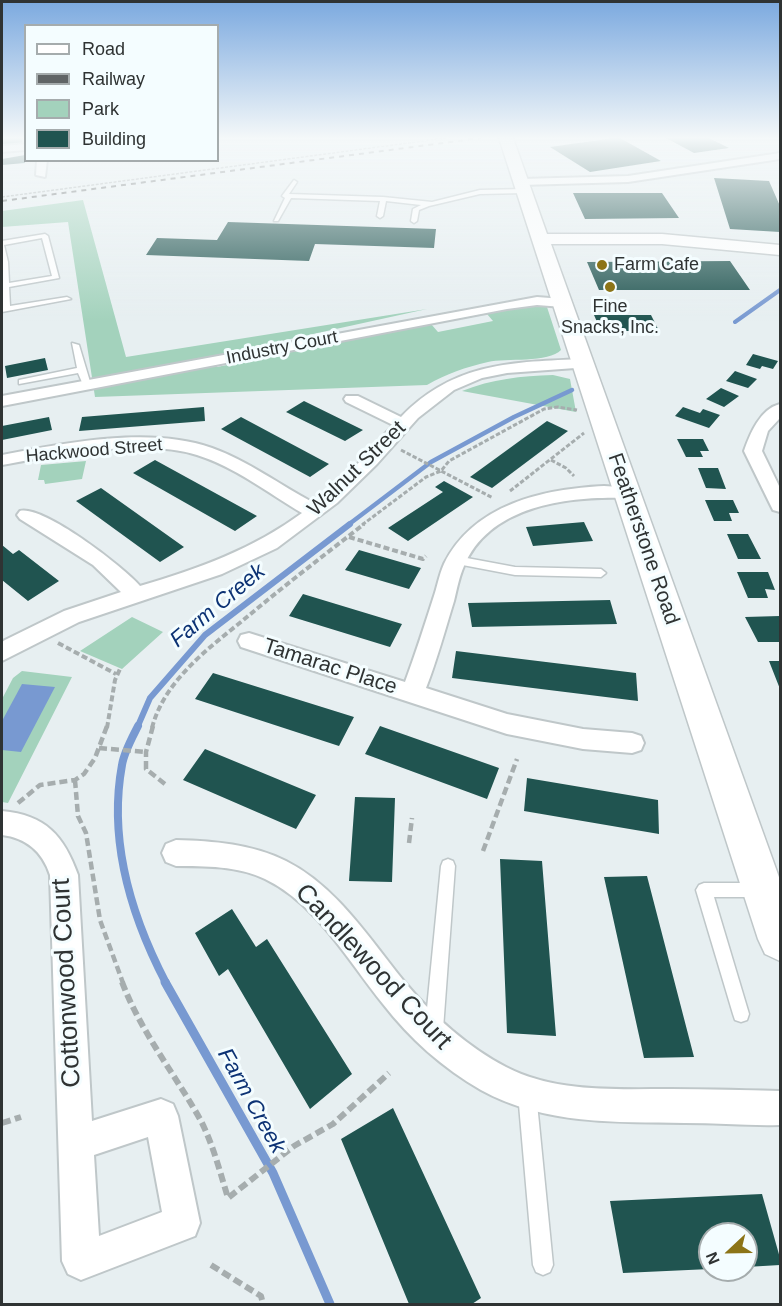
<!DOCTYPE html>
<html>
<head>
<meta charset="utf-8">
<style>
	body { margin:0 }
	#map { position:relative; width:782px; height:1306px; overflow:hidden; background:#e7eff1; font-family:Helvetica,sans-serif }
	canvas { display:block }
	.frame { position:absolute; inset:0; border:3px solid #2f3333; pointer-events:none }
	.legend { position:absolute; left:24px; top:24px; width:195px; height:138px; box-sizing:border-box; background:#f4fdff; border:2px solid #a5acad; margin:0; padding:8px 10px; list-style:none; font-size:18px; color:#2f3333 }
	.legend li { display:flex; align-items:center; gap:12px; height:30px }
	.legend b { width:30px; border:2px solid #a5acad }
	.north { position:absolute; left:698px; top:1222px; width:60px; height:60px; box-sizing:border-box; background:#f4fdff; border:2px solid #a5acad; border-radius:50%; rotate:248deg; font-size:16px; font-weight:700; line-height:24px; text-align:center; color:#2f3333 }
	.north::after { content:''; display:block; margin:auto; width:21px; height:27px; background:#8c7417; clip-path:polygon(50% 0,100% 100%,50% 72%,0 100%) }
</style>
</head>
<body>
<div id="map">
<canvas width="782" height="1306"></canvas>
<div class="frame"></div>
<ul class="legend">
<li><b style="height:8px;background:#fff"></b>Road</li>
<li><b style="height:8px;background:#606566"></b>Railway</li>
<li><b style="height:16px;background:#a3d2bc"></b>Park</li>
<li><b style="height:16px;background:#205450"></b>Building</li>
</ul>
<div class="north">N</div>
</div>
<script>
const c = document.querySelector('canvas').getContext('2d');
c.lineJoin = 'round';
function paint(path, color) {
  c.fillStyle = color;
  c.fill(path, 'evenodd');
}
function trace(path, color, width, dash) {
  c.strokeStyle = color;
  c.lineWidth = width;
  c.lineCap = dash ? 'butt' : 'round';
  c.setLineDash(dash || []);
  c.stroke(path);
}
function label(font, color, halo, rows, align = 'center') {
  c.font = font + ' Helvetica,sans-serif';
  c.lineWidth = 6;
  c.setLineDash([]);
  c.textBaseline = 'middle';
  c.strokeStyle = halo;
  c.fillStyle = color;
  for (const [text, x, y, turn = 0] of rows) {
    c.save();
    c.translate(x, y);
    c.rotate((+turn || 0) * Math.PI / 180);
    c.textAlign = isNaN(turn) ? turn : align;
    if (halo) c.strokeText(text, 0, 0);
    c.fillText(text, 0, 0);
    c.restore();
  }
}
paint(new Path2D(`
	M83 200 126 357 427 309 222 354 217 367 431 324 438 332 493 321 487 314 524 306 547 307 561 350C549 363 506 358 488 362 466 367 446 374 427 385L95 397 68 222 2 227V211Z
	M553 375 570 379 576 412 462 391C492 379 521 376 553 375Z
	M86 461 82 479 45 484 44 480H38L41 465Z
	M132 617 163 632 122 669 80 651Z
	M22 671 72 677 8 803 2 802V699L13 678Z`), '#a3d2bc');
paint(new Path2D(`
	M22 684 55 687 21 752 2 750V721Z`), '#7899d1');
trace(new Path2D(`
	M735 322 780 290`), '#7899d1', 4);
trace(new Path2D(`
	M348 525 431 462 514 417 572 390`), '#7899d1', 4.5);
trace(new Path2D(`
	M137 728 150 698 205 635 350 524`), '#7899d1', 6);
trace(new Path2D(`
	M138 726C132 738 124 752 122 765 108 841 131 916 166 983`), '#7899d1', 8);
trace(new Path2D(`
	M165 982 273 1173 330 1304`), '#7899d1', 9);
paint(new Path2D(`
	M2 138H23L22 143 2 145Z
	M614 138H620L661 161 590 172 550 147Z
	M666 138H709L729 148 694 153Z
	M25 155V163L2 165V159Z
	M714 178 769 181 780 206V232L730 229Z
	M573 193H662L679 218 585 219Z
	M228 222 436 229 434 248 315 244 309 261 146 255 157 238 217 240Z
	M730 261 750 290H599L587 262Z
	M594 315H651L659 331H601Z
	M753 354 778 361 773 369 762 366 760 369 746 365Z
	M45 358 48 370 7 378 5 366Z
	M735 371 757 379 748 388 726 381Z
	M721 388 739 396 724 407 706 399Z
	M304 401 363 430 345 441 286 412Z
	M204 407 205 421 79 431 82 417Z
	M683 407 700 413 703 409 720 415 709 428 675 416Z
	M49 417 52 430 2 440V426Z
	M241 417 329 464 310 477 221 429Z
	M547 421 568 431 492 488 470 477Z
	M677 439H703L709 451H700L703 457H686Z
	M155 460 257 516 235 531 133 473Z
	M698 468H718L726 489 706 488Z
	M444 481 473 497 408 541 388 528 443 492 435 487Z
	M101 488 184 547 160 562 76 501Z
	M705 500H733L739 513H729L732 521H714Z
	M584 522 593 541 533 546 526 527Z
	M727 534H748L761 559H738Z
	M2 545 13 554 19 550 59 581 28 601 2 580Z
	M359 550 421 568 409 589 345 570Z
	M737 572H768L775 590 765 589 768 598H748Z
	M303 594 402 624 390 647 289 616Z
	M610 600 617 624 472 627 468 603Z
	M780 616V642H758L745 617Z
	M456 651 636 673 638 701 452 678Z
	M769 661H780V689Z
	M213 673 354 717 339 746 195 699Z
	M380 726 499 768 487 799 365 754Z
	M205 749 316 795 296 829 183 780Z
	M527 778 658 800 659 834 524 811Z
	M355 797 395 798 392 882 349 881Z
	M500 859 542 861 556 1036 507 1033Z
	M647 876 694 1057 644 1058 604 877Z
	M232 909 256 947 267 939 352 1074 310 1109 228 969 219 976 195 933Z
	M393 1108 481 1298 472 1304H409L341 1139Z
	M762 1194 780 1258V1265L746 1267V1234H710V1269L623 1273 610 1201Z`), '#205450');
const lane = new Path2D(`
	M294 180 297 182 289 194 383 197 432 202 480 190 524 189 527 191 524 193 480 194 429 206 419 210 417 221 414 223 411 221 413 209 421 205 386 201 383 216 380 218 377 216 380 201 291 198 278 221H274L285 198 282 196Z
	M45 234 48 236 59 278 9 287 10 306 67 297 71 299 2 312 3 308 2 241ZM42 238 52 276 9 283 8 262 4 245Z
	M72 343 79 345 91 385 90 387H84L78 373 19 384V380L77 368Z
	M456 556 515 567 601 569 606 573 601 577 515 575 452 563 451 560Z
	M448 859 453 861 455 866 443 1029 440 1035 434 1038 428 1035 425 1029 441 866 443 861Z
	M704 883H756L761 885 764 890 761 895 756 897H714L749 1014 747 1020 741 1022 735 1020 733 1014 696 890 699 885Z
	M527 1084 533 1087 536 1093 553 1265 550 1272 543 1275 536 1272 533 1265 518 1093 521 1087Z`);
const street = new Path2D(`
	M26 144V150L2 152V146Z
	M780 153V159L628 182 521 185 516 182 521 179 628 176Z
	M37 160H47L45 177 36 175Z
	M537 297 563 299 570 303 563 307 537 305 507 309 2 406V396Z
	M584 359 589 361 592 364 589 367 507 373 482 378 454 390 418 418 377 464 337 503 277 548 222 574 79 622 2 661V642L5 640 64 611 121 592 93 565 20 519 17 515 20 511C43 505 124 567 140 586 198 569 253 549 302 513 268 493 235 467 197 455 144 438 57 455 2 465V455C65 443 150 426 212 448 248 461 280 485 314 503L352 470 393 425 346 402 344 399 346 396H358L401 417C454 362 513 362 584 359Z
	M780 404V418L768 431 762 451 780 488V512L773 510 771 506 744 451C750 434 760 409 780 404Z
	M604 486 635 488 637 492 635 496 628 498C571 496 490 504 464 566 459 577 457 589 454 601 445 630 437 660 426 688L507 714 583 729 632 733 641 736 644 743 641 750 632 753 583 749 507 734 241 647 238 641 241 635 249 633 405 682C415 655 424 627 433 599 437 588 439 575 444 564 474 504 543 489 604 486Z
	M2 811C46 815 64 836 78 875L92 1121 161 1099 173 1104 178 1116 200 1223 195 1236 81 1280 68 1274 62 1261 50 875C42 851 26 838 2 835ZM148 1137 162 1212 99 1236 94 1155Z
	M176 840C214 841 252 844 286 861 336 886 369 938 403 980 432 1015 466 1046 506 1067 556 1093 617 1089 671 1089 707 1089 744 1090 780 1091V1125C749 1126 717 1123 685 1123 615 1122 545 1125 481 1090 443 1068 410 1039 383 1004 348 961 317 904 265 879 238 866 205 866 176 866L166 862 162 853 166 844Z`);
const secondary = new Path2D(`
	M499 138H513L547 234H662L780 245V255L662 244H551L780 880V961L765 954 758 939Z`);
trace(lane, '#bfc7c9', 3);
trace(street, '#bfc7c9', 4);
trace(secondary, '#bfc7c9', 3);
trace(new Path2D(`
	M2 197 446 138`), '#a6adae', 1.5, [3, 1.5]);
trace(new Path2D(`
	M401 450 493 498
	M551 460 566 468 574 476
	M510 491 584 433
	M362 525 426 477 441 471 449 461 544 409 558 407 577 410`), '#a6adae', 3, [4.5, 2]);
trace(new Path2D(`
	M349 537 423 559 426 556
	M58 643 116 674
	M107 728 115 680 120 669
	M152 728C165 677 215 644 253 612 289 582 327 553 364 524`), '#a6adae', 4, [6, 3]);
trace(new Path2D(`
	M153 726 146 752V769L165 784
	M99 748 146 752
	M75 780 78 816 86 833 100 920 123 983
	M18 803 40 785 75 780 84 774 95 758 107 726
	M409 843 412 818
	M483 851 517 759`), '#a6adae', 4.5, [8, 4]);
trace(new Path2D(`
	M122 982C141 1032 174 1073 200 1119 213 1144 220 1172 228 1198L294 1146 333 1124 389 1073
	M2 1123 21 1117
	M211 1265 261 1296 263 1304`), '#a6adae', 6, [9, 4.5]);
paint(lane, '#fff');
paint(street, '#fff');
paint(secondary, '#fff');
trace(new Path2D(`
	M2 201 481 138`), '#606566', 2, [5, 5]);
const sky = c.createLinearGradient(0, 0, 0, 321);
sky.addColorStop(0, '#7ba9df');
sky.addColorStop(0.43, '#f4f8f9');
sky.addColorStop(1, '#f4f8f900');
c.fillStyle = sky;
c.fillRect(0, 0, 782, 321);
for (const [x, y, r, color] of [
	[602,265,6,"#8c7417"],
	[610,287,6,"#8c7417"]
]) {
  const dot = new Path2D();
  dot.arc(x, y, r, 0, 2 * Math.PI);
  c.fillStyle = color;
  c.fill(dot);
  trace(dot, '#f4fdff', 2);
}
label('18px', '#2f3333', '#f4fdff', [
	["Farm Cafe",614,265],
	["Fine",610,307,"center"],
	["Snacks, Inc.",610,328,"center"]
], 'left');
label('18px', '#2f3333', '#f4fdff', [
	["Industry Court",282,348,-11],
	["Hackwood Street",94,451,-5]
]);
label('21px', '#2f3333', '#f4fdff', [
	["Walnut Street",357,469,-44],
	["Featherstone Road",643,539,71],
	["Tamarac Place",330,667,18]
]);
label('italic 22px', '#0c3274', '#f4fdff', [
	["Farm Creek",218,606,-40],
	["Farm Creek",251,1101,61]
]);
label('26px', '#2f3333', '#f4fdff', [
	["Candlewood Court",373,967,47],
	["Cottonwood Court",67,983,-93]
]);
</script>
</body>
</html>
